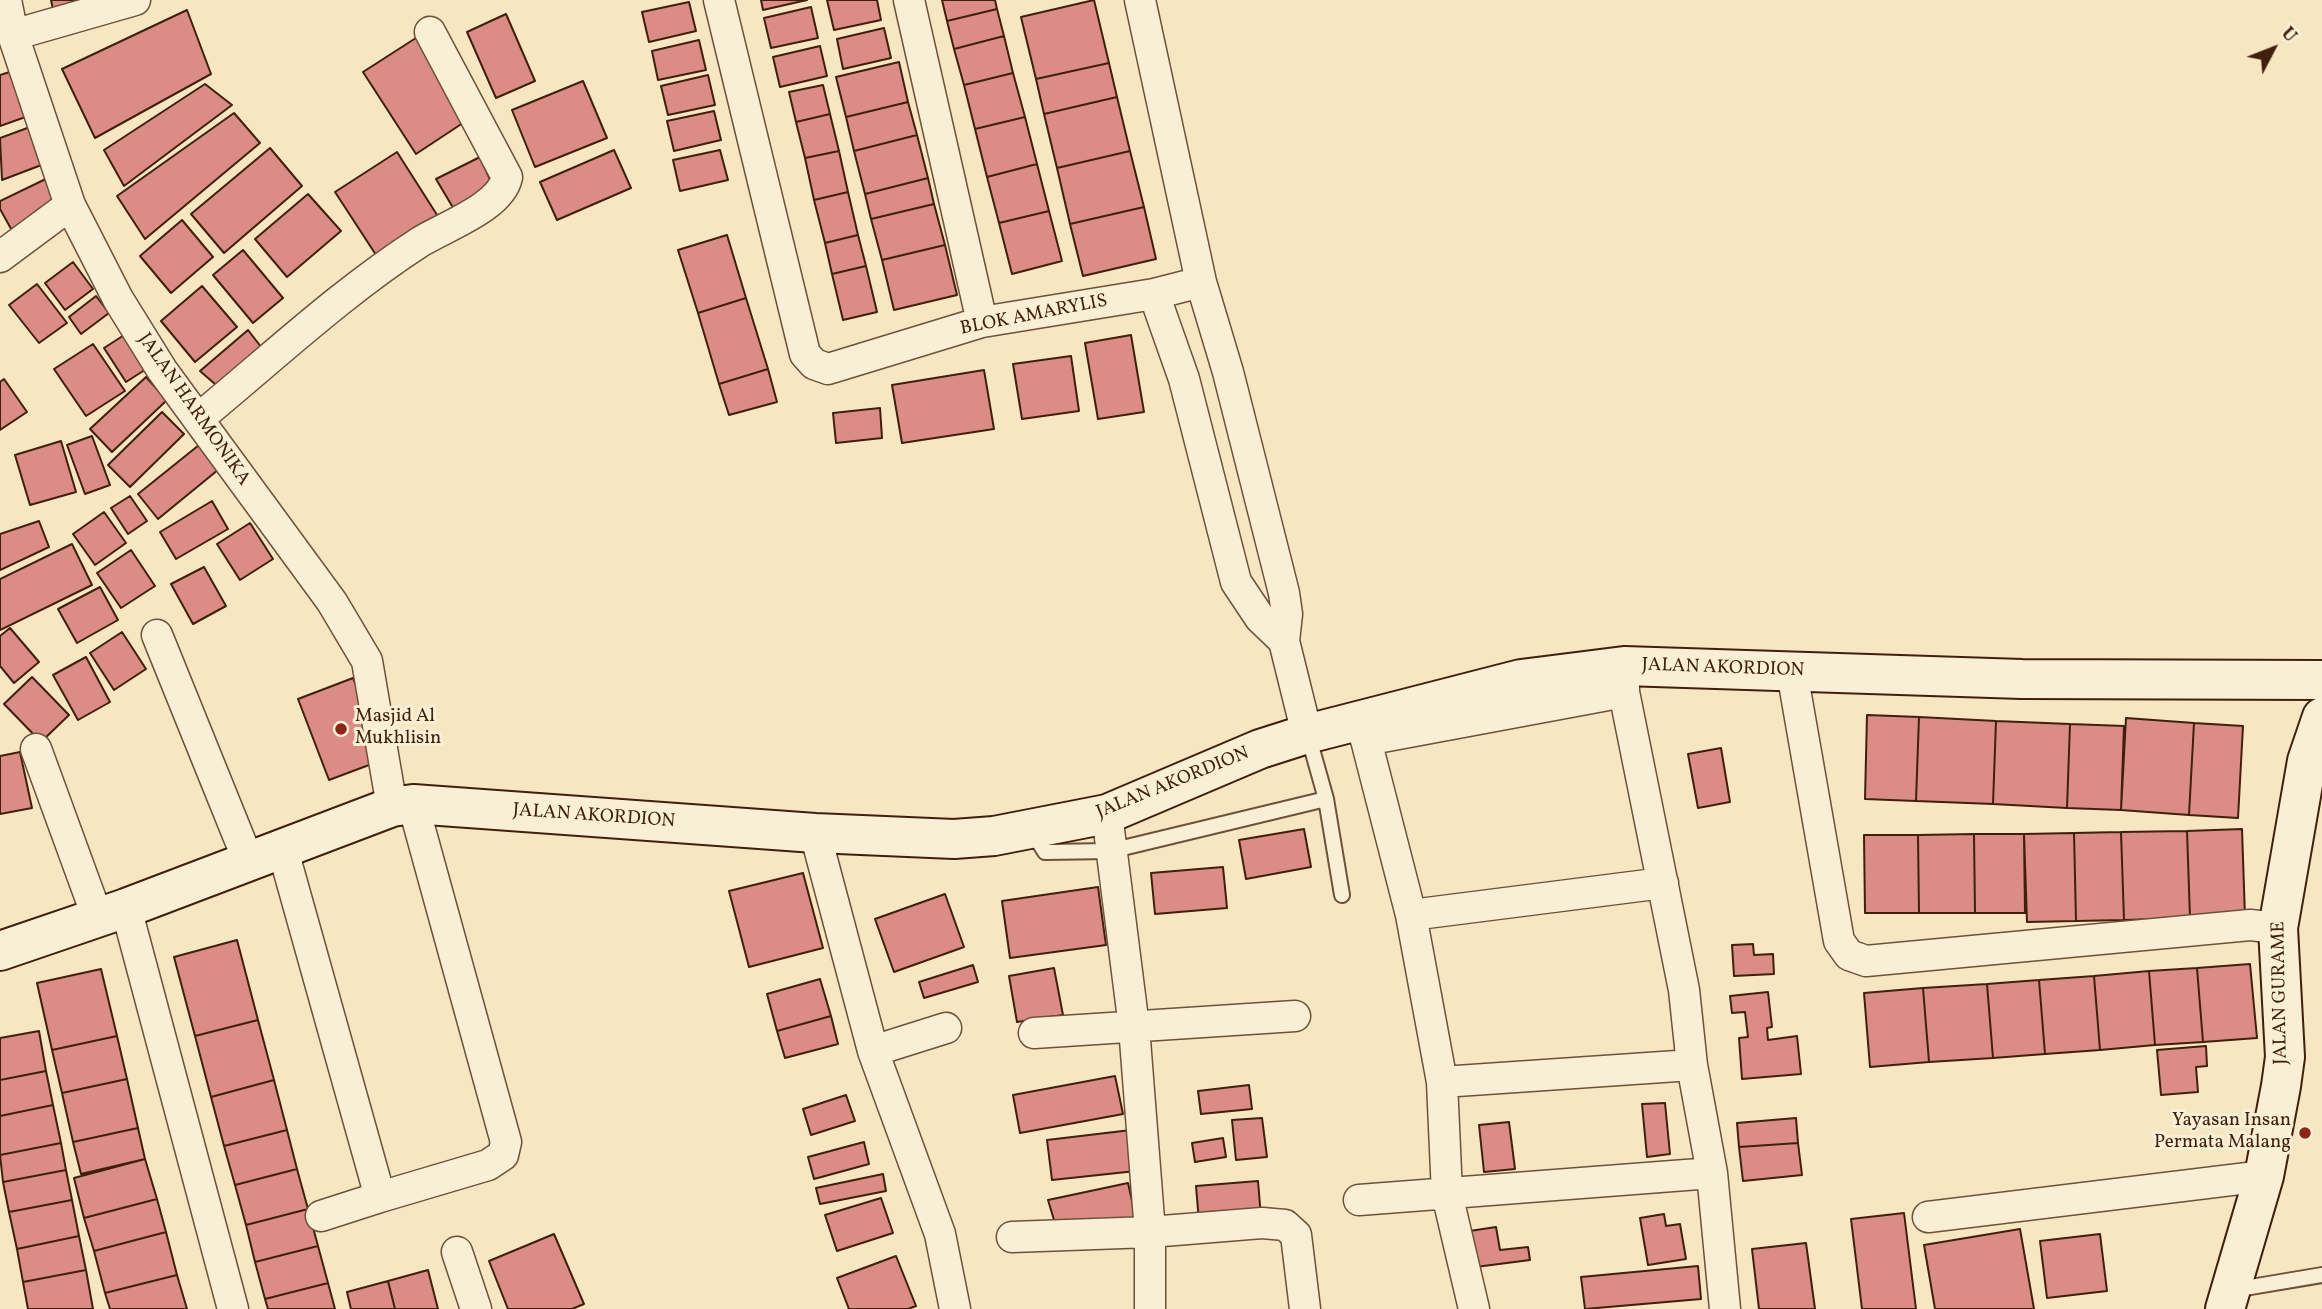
<!DOCTYPE html>
<html>
<head>
<meta charset="utf-8">
<style>
	body { margin:0 }
	#map { position:relative; width:2322px; height:1309px; overflow:hidden; background:#f6e6c1; font-family:Vollkorn,serif }
	canvas { display:block }
	.north { position:absolute; left:2238px; top:14px; width:70px; height:70px; -webkit-text-stroke:5px #f9efd7; paint-order:stroke; rotate:48deg; font-size:19px; font-weight:700; line-height:28px; text-align:center; color:#401f0c }
	.north::after { content:''; display:block; margin:auto; width:24px; height:32px; background:#401f0c; clip-path:polygon(50% 0,100% 100%,50% 72%,0 100%) }
</style>
</head>
<body>
<div id="map">
<canvas width="2322" height="1309"></canvas>
<div class="north">U</div>
</div>
<script>
const c = document.querySelector('canvas').getContext('2d');
c.lineJoin = 'round';
function paint(path, color) {
  c.fillStyle = color;
  c.fill(path, 'evenodd');
}
function trace(path, color, width, dash) {
  c.strokeStyle = color;
  c.lineWidth = width;
  c.lineCap = dash ? 'butt' : 'round';
  c.setLineDash(dash || []);
  c.stroke(path);
}
function label(font, color, halo, rows, align = 'center') {
  c.font = font + ' Vollkorn,serif';
  c.lineWidth = 6;
  c.setLineDash([]);
  c.textBaseline = 'middle';
  c.strokeStyle = halo;
  c.fillStyle = color;
  for (const [text, x, y, turn = 0] of rows) {
    c.save();
    c.translate(x, y);
    c.rotate((+turn || 0) * Math.PI / 180);
    c.textAlign = isNaN(turn) ? turn : align;
    if (halo) c.strokeText(text, 0, 0);
    c.fillText(text, 0, 0);
    c.restore();
  }
}
const building = new Path2D(`
	M51 0H117L55 19Z
	M761 0H807L763 10Z
	M827 0H877L881 20 834 30Z
	M942 0H995L997 9 947 21Z
	M1094 0 1109 63 1036 79 1021 17Z
	M689 2 696 31 649 42 642 12Z
	M811 7 818 38 771 48 764 18Z
	M997 9 1004 36 954 49 947 21Z
	M187 10 211 74 95 138 62 69Z
	M506 14 535 81 496 98 467 32Z
	M884 28 891 58 843 69 837 39Z
	M419 36 472 117 416 154 363 72Z
	M1004 36 1013 73 964 85 954 49Z
	M699 40 706 70 658 80 652 51Z
	M820 46 827 76 780 87 773 57Z
	M899 62 908 102 846 117 836 77Z
	M1109 63 1117 97 1044 114 1036 79Z
	M19 69 34 114 0 126V75Z
	M1013 73 1025 117 975 129 964 85Z
	M708 75 715 105 668 115 661 86Z
	M583 81 607 138 535 167 512 110Z
	M205 84 232 105 124 186 104 150Z
	M823 85 830 114 796 122 789 92Z
	M1117 97 1130 151 1057 168 1044 114Z
	M908 102 917 135 854 151 846 117Z
	M714 111 721 140 674 151 667 121Z
	M234 113 260 143 145 239 117 196Z
	M830 114 839 151 805 158 796 122Z
	M1025 117 1037 164 987 177 975 129Z
	M30 127 44 164 2 180 0 138Z
	M917 135 928 178 865 194 854 151Z
	M270 148 302 186 224 253 191 214Z
	M614 150 631 188 557 220 540 182Z
	M720 150 728 180 680 191 673 160Z
	M839 151 848 192 814 200 805 158Z
	M1130 151 1144 207 1070 224 1057 168Z
	M397 152 439 218 378 258 335 192Z
	M480 157 496 193 458 216 436 179Z
	M1037 164 1049 211 999 223 987 177Z
	M54 175 59 205 15 236 0 209V201Z
	M928 178 934 204 871 219 865 194Z
	M848 192 858 235 825 243 814 200Z
	M308 194 341 231 287 277 255 239Z
	M934 204 945 245 882 260 871 219Z
	M1144 207 1156 259 1083 276 1070 224Z
	M1049 211 1062 261 1012 274 999 223Z
	M182 220 213 257 171 293 140 256Z
	M727 235 746 298 698 313 678 250Z
	M858 235 866 266 832 274 825 243Z
	M945 245 957 295 894 310 882 260Z
	M243 250 283 298 253 323 213 275Z
	M73 262 93 289 65 310 45 283Z
	M866 266 877 312 843 320 832 274Z
	M37 284 67 323 39 343 9 305Z
	M202 286 237 327 195 362 161 321Z
	M96 296 109 313 81 334 69 317Z
	M746 298 768 369 719 384 698 313Z
	M132 330 154 364 126 382 104 348Z
	M248 330 265 352 223 391 200 371Z
	M1131 335 1144 412 1098 419 1085 343Z
	M93 344 125 391 86 416 54 369Z
	M1071 356 1079 411 1022 419 1013 364Z
	M768 369 777 402 729 415 719 384Z
	M984 370 994 429 902 443 892 385Z
	M146 377 167 400 112 452 90 429Z
	M4 379 27 412 0 430V382Z
	M880 408 882 438 836 443 833 413Z
	M162 412 184 434 130 487 108 465Z
	M92 436 110 485 85 494 67 445Z
	M61 441 76 492 30 505 15 455Z
	M204 441 224 465 158 519 138 494Z
	M130 496 147 521 128 534 111 508Z
	M212 501 228 529 176 559 160 532Z
	M104 512 126 543 95 565 73 534Z
	M39 521 49 547 0 570V534Z
	M250 523 273 559 240 580 217 544Z
	M72 544 92 585 0 630V579Z
	M131 550 155 586 121 608 97 573Z
	M204 567 226 606 193 624 171 584Z
	M100 587 118 620 77 643 58 609Z
	M10 628 39 662 14 683 0 666V636Z
	M122 632 146 669 114 690 90 653Z
	M86 657 110 702 78 720 53 675Z
	M32 677 69 715 41 742 4 704Z
	M353 678 385 759 329 780 298 699Z
	M1867 715 1919 717 1916 801 1865 799Z
	M1919 717 1996 721 1993 804 1916 801Z
	M2126 718 2194 723 2189 815 2121 810Z
	M1996 721 2070 724 2067 808 1993 804Z
	M2194 723 2243 726 2238 818 2189 815Z
	M2070 724 2124 726 2121 810 2067 808Z
	M1721 748 1730 802 1698 808 1688 754Z
	M20 752 32 808 0 814V756Z
	M1304 829 1311 867 1246 879 1239 840Z
	M2242 829 2245 917 2190 918 2187 831Z
	M2187 831 2190 918 2124 920 2121 832Z
	M2121 832 2124 920 2076 921 2074 833Z
	M2074 833 2076 921 2027 922 2024 834Z
	M1974 834 1975 913H1919L1918 835Z
	M1974 834H2024L2025 913H1975Z
	M1864 835H1918L1919 913H1865Z
	M1223 867 1227 908 1155 914 1151 873Z
	M803 873 823 948 749 967 729 891Z
	M1098 887 1106 945 1010 958 1002 901Z
	M945 894 964 947 894 972 875 919Z
	M237 940 258 1020 195 1036 174 957Z
	M1753 944 1754 955 1773 954 1774 974 1734 976 1732 945Z
	M2250 964 2257 1038 2203 1042 2197 968Z
	M973 965 978 982 924 998 919 982Z
	M1054 968 1063 1015 1017 1022 1009 976Z
	M2197 968 2203 1042 2155 1045 2149 971Z
	M101 969 117 1036 52 1050 37 983Z
	M2149 971 2155 1045 2100 1050 2094 976Z
	M2094 976 2100 1050 2045 1054 2039 980Z
	M820 979 831 1016 777 1031 767 994Z
	M2039 980 2045 1054 1993 1058 1987 984Z
	M1987 984 1993 1058 1929 1062 1923 988Z
	M1923 988 1929 1062 1870 1067 1864 993Z
	M1768 992 1772 1027 1767 1028 1768 1040 1797 1036 1801 1074 1742 1079 1739 1038 1748 1037 1745 1012 1732 1013 1730 996Z
	M831 1016 838 1044 785 1058 777 1031Z
	M258 1020 274 1080 211 1097 195 1036Z
	M39 1031 46 1071 0 1080V1038Z
	M117 1036 127 1079 62 1093 52 1050Z
	M2206 1046 2207 1066 2196 1067 2198 1092 2161 1095 2157 1050Z
	M46 1071 53 1105 0 1116V1080Z
	M1115 1076 1123 1114 1020 1133 1013 1095Z
	M127 1079 138 1128 73 1142 62 1093Z
	M274 1080 287 1130 224 1146 211 1097Z
	M1249 1085 1252 1109 1201 1114 1198 1091Z
	M846 1095 855 1121 811 1135 803 1109Z
	M1665 1103 1670 1154 1647 1157 1642 1104Z
	M53 1105 61 1143 0 1155V1116Z
	M1262 1118 1267 1157 1236 1160 1232 1120Z
	M1796 1118 1798 1143 1739 1147 1737 1123Z
	M1509 1122 1515 1169 1484 1172 1479 1125Z
	M138 1128 145 1159 81 1174 73 1142Z
	M287 1130 297 1169 235 1185 224 1146Z
	M1131 1130 1136 1171 1052 1180 1047 1140Z
	M1223 1138 1226 1157 1195 1162 1192 1143Z
	M864 1142 869 1164 814 1179 808 1157Z
	M61 1143 66 1170 3 1182 0 1155Z
	M1798 1143 1802 1175 1743 1181 1739 1147Z
	M145 1159 157 1199 84 1218 74 1178Z
	M297 1169 308 1209 246 1225 235 1185Z
	M66 1170 72 1200 9 1212 3 1182Z
	M883 1174 886 1191 820 1204 816 1188Z
	M1258 1181 1261 1217 1199 1222 1196 1186Z
	M1128 1183 1137 1223 1057 1230 1048 1200Z
	M881 1198 893 1233 837 1251 825 1215Z
	M157 1199 166 1232 94 1251 84 1218Z
	M72 1200 79 1236 17 1249 9 1212Z
	M308 1209 318 1246 255 1262 246 1225Z
	M1904 1213 1916 1309H1862L1851 1219Z
	M1664 1214 1666 1226 1680 1224 1686 1259 1648 1265 1640 1218Z
	M1496 1227 1500 1250 1528 1247 1530 1260 1468 1268 1463 1232Z
	M2020 1229 2034 1309H1935L1924 1245Z
	M166 1232 177 1275 105 1293 94 1251Z
	M554 1234 584 1304 572 1309H508L489 1261Z
	M2100 1234 2107 1291 2047 1298 2040 1241Z
	M79 1236 86 1270 23 1282 17 1249Z
	M1806 1243 1815 1309H1759L1752 1249Z
	M318 1246 328 1283 265 1299 255 1262Z
	M896 1256 916 1306 908 1309H849L837 1278Z
	M1698 1266 1701 1299 1585 1309 1581 1277Z
	M86 1270 93 1309H28L23 1282Z
	M428 1270 438 1309H395L388 1281Z
	M177 1275 187 1309H110L105 1293Z
	M388 1281 395 1309H351L347 1292Z
	M328 1283 335 1309H268L265 1299Z`);
paint(building, '#db8d85');
trace(building, '#401f0c', 2);
const lane = new Path2D(`
	M1308 735 1326 799 1342 895
	M1031 830 1045 852 1110 851 1326 799
	M2233 1290 2322 1275`);
const street = new Path2D(`
	M6 0 13 35 70 205 118 299 162 370 332 602 367 661 392 807
	M719 0 805 354 814 364 828 369 982 322 1154 294 1201 282
	M909 0 982 322
	M1140 0 1201 282 1228 372 1284 593 1287 614 1284 641 1307 734
	M13 35 135 0
	M0 257 70 205
	M1154 294 1184 379 1236 582 1260 618 1284 641
	M198 419C271 359 341 293 420 242 446 226 501 207 507 177L430 32
	M157 635 248 860
	M1624 666V692L1684 990 1692 1065 1712 1173 1725 1309
	M1792 672 1839 941 1849 955 1866 961 2250 925 2278 928
	M1359 723 1366 740 1411 915 1442 1082 1447 1194 1474 1309
	M1366 740 1624 692
	M36 749 97 916
	M1107 814 1134 1027 1150 1232V1309
	M815 833 873 1051 940 1234 955 1309
	M282 847 380 1197 488 1165 503 1155 506 1142 413 804
	M126 908 233 1309
	M1411 915 1663 883
	M1034 1033 1295 1016
	M873 1051 946 1028
	M1442 1082 1692 1065
	M1359 1200 1712 1173
	M321 1216 380 1197
	M1928 1217 2264 1176
	M1012 1237 1150 1232 1262 1223 1285 1225 1296 1235 1305 1309
	M457 1252 476 1309`);
const secondary = new Path2D(`
	M0 951 126 908 392 807 413 804 815 833 954 839 994 836 1107 814 1260 749 1307 734 1521 679 1624 666 2022 679 2322 680
	M2225 1309 2264 1176 2281 1086 2285 1057 2278 928 2307 761 2322 717`);
trace(lane, '#6e5139', 18);
trace(street, '#6e5139', 33);
trace(secondary, '#401f0c', 42);
trace(lane, '#f9efd7', 14);
trace(street, '#f9efd7', 30);
trace(secondary, '#f9efd7', 38);
for (const [x, y, r, color] of [
	[341,729,7,"#8f2418"],
	[2305,1133,7,"#8f2418"]
]) {
  const dot = new Path2D();
  dot.arc(x, y, r, 0, 2 * Math.PI);
  c.fillStyle = color;
  c.fill(dot);
  trace(dot, '#f9efd7', 2.5);
}
label('19px', '#401f0c', '#f9efd7', [
	["BLOK AMARYLIS",1034,316,-11],
	["JALAN HARMONIKA",193,410,55],
	["JALAN AKORDION",1723,669,2],
	["JALAN AKORDION",1173,784,-22],
	["JALAN AKORDION",594,817,4],
	["JALAN GURAME",2281,993,-91]
]);
label('19px', '#401f0c', '#f9efd7', [
	["Masjid Al",355,718],
	["Mukhlisin",355,740],
	["Yayasan Insan",2291,1122,"right"],
	["Permata Malang",2291,1144,"right"]
], 'left');
</script>
</body>
</html>
